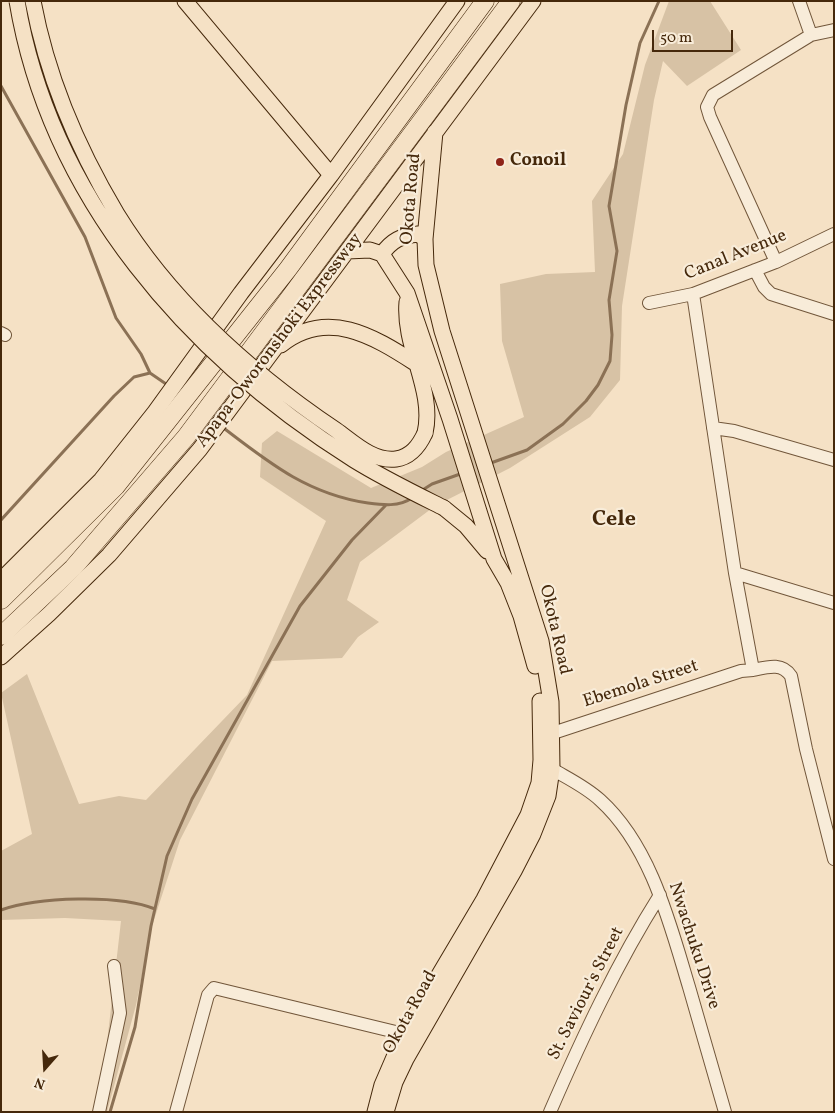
<!DOCTYPE html>
<html>
<head>
<meta charset="utf-8">
<style>
	body { margin:0 }
	#map { position:relative; width:835px; height:1113px; overflow:hidden; background:#f5e1c5; font-family:Vollkorn,serif }
	canvas { display:block }
	.frame { position:absolute; inset:0; border:2px solid #45280b; pointer-events:none }
	.north { position:absolute; left:20px; top:1043px; width:50px; height:50px; -webkit-text-stroke:4px #f8ecd9; paint-order:stroke; rotate:199deg; font-size:14px; font-weight:700; line-height:20px; text-align:center; color:#45280b }
	.north::after { content:''; display:block; margin:auto; width:18px; height:22px; background:#45280b; clip-path:polygon(50% 0,100% 100%,50% 72%,0 100%) }
	.scale { position:absolute; left:652px; top:30px; width:81px; height:22px; box-sizing:border-box; border:2px solid #45280b; border-top:0; padding-left:6px; font-size:15px; line-height:18px; white-space:nowrap; color:#45280b; -webkit-text-stroke:4px #f8ecd9; paint-order:stroke }
</style>
</head>
<body>
<div id="map">
<canvas width="835" height="1113"></canvas>
<div class="frame"></div>
<div class="north">N</div>
<div class="scale">50 m</div>
</div>
<script>
const c = document.querySelector('canvas').getContext('2d');
c.lineJoin = 'round';
function paint(path, color) {
  c.fillStyle = color;
  c.fill(path, 'evenodd');
}
function trace(path, color, width, dash) {
  c.strokeStyle = color;
  c.lineWidth = width;
  c.lineCap = dash ? 'butt' : 'round';
  c.setLineDash(dash || []);
  c.stroke(path);
}
function label(font, color, halo, rows, align = 'center') {
  c.font = font + ' Vollkorn,serif';
  c.lineWidth = 4.5;
  c.setLineDash([]);
  c.textBaseline = 'middle';
  c.strokeStyle = halo;
  c.fillStyle = color;
  for (const [text, x, y, turn = 0] of rows) {
    c.save();
    c.translate(x, y);
    c.rotate((+turn || 0) * Math.PI / 180);
    c.textAlign = isNaN(turn) ? turn : align;
    if (halo) c.strokeText(text, 0, 0);
    c.fillText(text, 0, 0);
    c.restore();
  }
}
paint(new Path2D(`
	M669 1H710L741 50 687 86 663 61 654 100 622 306 620 380 590 417 510 468 435 506 360 562 347 600 379 622 358 637 342 658 272 661 180 840 152 926 136 1005 107 1112H99L121 921 65 918 1 920V851L32 834 1 693 27 674 79 804 119 796 146 800 247 695 326 521 260 477 262 443 277 431 371 488 422 467 446 452 524 417 502 341 500 284 546 274 595 272 592 201 623 154 645 65Z`), '#d7c2a5');
trace(new Path2D(`
	M1 86 85 237 116 318 141 354 150 373
	M221 426C268 462 307 494 368 503 383 505 399 507 412 498
	M488 464 527 450 563 424 586 401 598 385 610 361 612 335 609 300 617 251 609 206 626 105 640 43 659 1
	M421 491 432 484 463 473
	M1 520 114 396 134 377 150 373 169 386
	M1 910C37 897 119 894 155 909
	M110 1112 135 1027 151 926 167 856 192 799 300 606 352 540 386 505`), '#8b7155', 3);
const minor = new Path2D(`
	M799 1 811 35
	M776 262 710 117 707 107 713 95 811 35 834 30
	M755 270 764 287 771 294 834 314
	M649 303 693 294 776 262 834 234
	M1 333 5 335
	M713 428 734 431 834 460
	M735 573 834 603
	M753 670C767 667 782 662 791 676L806 749 834 859
	M553 733 741 671 753 670 735 573 693 294
	M552 769C569 779 586 787 600 800 651 846 670 924 689 987 701 1029 713 1070 725 1112
	M99 1112 120 1013 114 966
	M176 1112 208 995 214 988 404 1034
	M550 1112C582 1038 617 963 660 895`);
const major = new Path2D(`
	M185 1 331 175
	M347 251 370 250 382 254 407 293 450 419 494 559 508 583 521 616 535 666
	M382 254C392 240 401 236 418 234L425 239
	M407 302C403 348 435 390 425 433
	M281 345C327 308 373 336 415 363
	M444 508 466 526 487 551
	M1 580 101 480 155 412 241 293 331 175 457 1
	M1 657 49 614 109 555 200 449 533 1
	M375 1112 382 1085 404 1034 484 899 528 815 539 783 541 760 540 701
	M386 1112 395 1082 406 1059 514 871 533 834 548 796 552 769 551 702 541 641 442 331 426 265 425 239 435 132`);
const highway = new Path2D(`
	M1 600 116 486 288 269 485 1
	M1 636 73 568 186 437 511 1`);
trace(minor, '#71563a', 14);
trace(major, '#45280b', 17);
trace(highway, '#45280b', 19);
trace(minor, '#f8ecd9', 12);
trace(major, '#f5e1c5', 15);
trace(highway, '#f5e1c5', 18);
const majorBridge = new Path2D(`
	M17 1C50 199 189 356 354 460 383 478 414 493 444 508
	M33 1C47 76 78 149 117 214 172 303 250 372 336 430 353 442 373 462 396 459 411 457 419 446 425 433`);
trace(majorBridge, '#45280b', 17, []);
trace(majorBridge, '#f5e1c5', 15);
for (const [x, y, r, color] of [
	[500,162,5,"#8f2418"]
]) {
  const dot = new Path2D();
  dot.arc(x, y, r, 0, 2 * Math.PI);
  c.fillStyle = color;
  c.fill(dot);
  trace(dot, '#f8ecd9', 2);
}
label('bold 18px', '#45280b', '#f8ecd9', [
	["Conoil",510,162]
], 'left');
label('18px', '#45280b', '#f8ecd9', [
	["Okota Road",412,199,-85],
	["Canal Avenue",736,256,-22],
	["Apapa-Oworonshoki Expressway",280,341,-53],
	["Okota Road",554,630,77],
	["Ebemola Street",641,685,-18],
	["Nwachuku Drive",693,946,72],
	["St. Saviour's Street",587,994,-63],
	["Okota Road",411,1013,-61]
]);
label('bold 22px', '#45280b', '#f8ecd9', [
	["Cele",614,521]
]);
</script>
</body>
</html>
